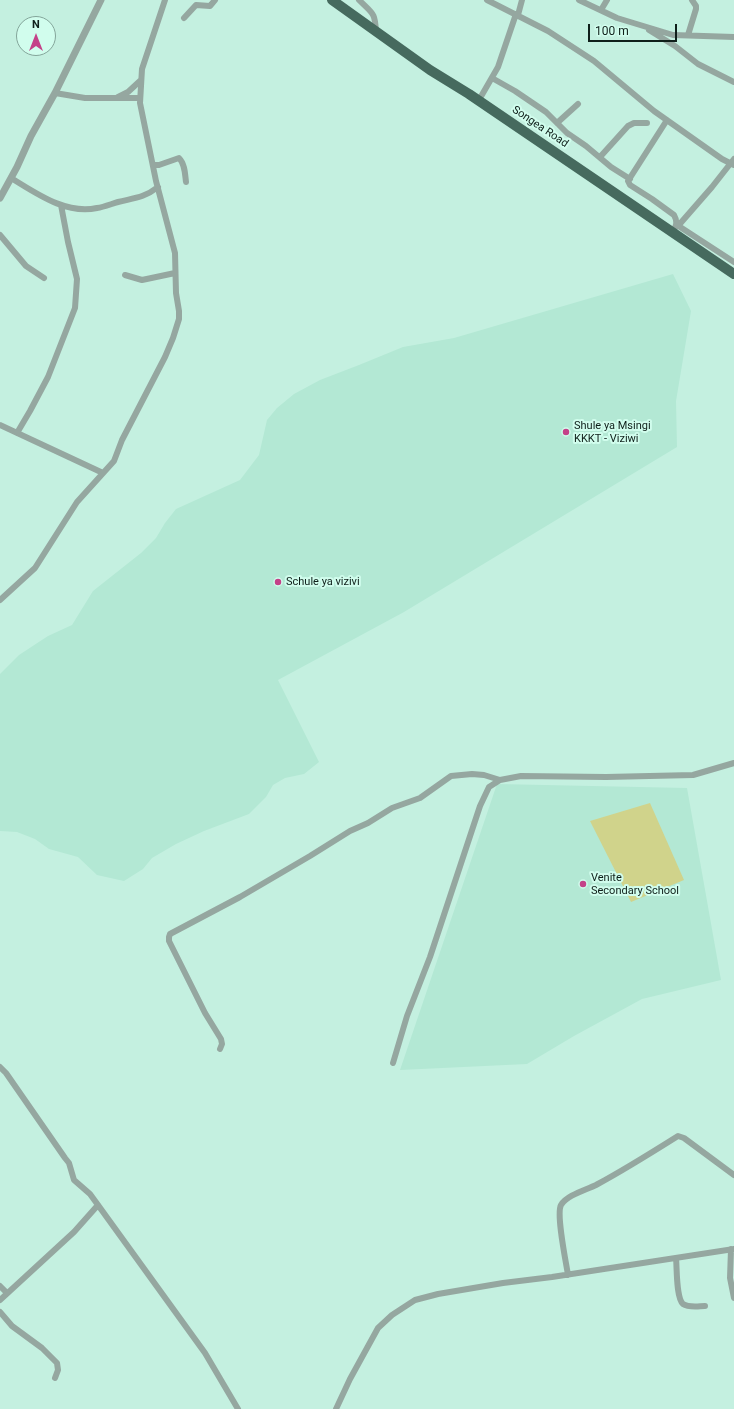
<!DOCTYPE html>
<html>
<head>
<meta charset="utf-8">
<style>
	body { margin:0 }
	#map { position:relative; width:734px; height:1409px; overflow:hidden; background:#c4f0e0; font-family:Roboto,sans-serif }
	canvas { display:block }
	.north { position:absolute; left:16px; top:16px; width:40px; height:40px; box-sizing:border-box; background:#d1fded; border:1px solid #83a499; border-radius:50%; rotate:0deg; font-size:11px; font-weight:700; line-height:16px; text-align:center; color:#0f1f1a }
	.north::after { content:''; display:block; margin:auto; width:14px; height:18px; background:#c44188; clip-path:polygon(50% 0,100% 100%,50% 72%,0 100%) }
	.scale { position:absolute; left:588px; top:24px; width:89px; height:18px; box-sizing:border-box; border:2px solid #0f1f1a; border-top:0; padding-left:5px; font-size:12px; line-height:14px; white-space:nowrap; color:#0f1f1a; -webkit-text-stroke:3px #d1fded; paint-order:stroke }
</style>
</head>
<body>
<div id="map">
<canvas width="734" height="1409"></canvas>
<div class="north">N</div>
<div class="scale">100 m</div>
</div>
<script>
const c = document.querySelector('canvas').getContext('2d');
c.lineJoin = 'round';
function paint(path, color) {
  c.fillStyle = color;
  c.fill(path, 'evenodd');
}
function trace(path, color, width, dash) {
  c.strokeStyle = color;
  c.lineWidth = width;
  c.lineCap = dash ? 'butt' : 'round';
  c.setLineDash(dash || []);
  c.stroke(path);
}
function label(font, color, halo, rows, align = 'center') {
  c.font = font + ' Roboto,sans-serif';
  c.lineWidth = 4;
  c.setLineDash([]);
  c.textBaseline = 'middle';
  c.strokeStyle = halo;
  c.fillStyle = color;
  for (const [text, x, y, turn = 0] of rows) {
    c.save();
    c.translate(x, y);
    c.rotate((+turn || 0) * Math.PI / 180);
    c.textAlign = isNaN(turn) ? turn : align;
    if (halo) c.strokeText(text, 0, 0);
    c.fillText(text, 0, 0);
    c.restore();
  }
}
paint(new Path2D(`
	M673 274 691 311 676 401 677 447 404 612 278 680 319 762 304 774 285 778 273 785 266 797 249 814 204 831 176 844 152 858 143 869 124 881 97 875 78 857 49 849 35 839 17 832 0 831V674L19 655 48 636 72 625 93 591 141 553 156 538 165 523 176 509 240 480 259 455 267 420 277 408 294 394 320 380 359 365 403 347 454 338Z
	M497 784 687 788 721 980 642 999 574 1036 527 1064 400 1070Z`), '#b3e8d4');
paint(new Path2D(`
	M650 803 684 880 631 902 590 821Z`), '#d0d38b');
trace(new Path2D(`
	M359 0C373 14 375 12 376 32
	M487 0 548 31 594 61 654 111 722 159 734 165
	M579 0 617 18 673 35 734 37
	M601 10 607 0
	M518 15 522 0
	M184 18 196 5 210 6 215 0
	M649 30 675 46 698 64 734 82
	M688 35 696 9V6L692 0
	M492 78 515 91 546 112 567 133 586 146 611 167 630 179
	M55 93 85 98H140
	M118 97 128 92 141 80
	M479 100 498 67 516 14
	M667 120 628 181 630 185 652 199 674 215C678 222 676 226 673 232
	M557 123 578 104
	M600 157 628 126 634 123H647
	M153 165H159L179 158C185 164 185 174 186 182
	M11 178C36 193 66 215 97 208 104 207 111 204 118 202 134 198 144 198 158 187
	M677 225 734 262
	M678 226 712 187 734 159
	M0 235 26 266 44 278
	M125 275 142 280 175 273
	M0 425 103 473
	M17 433 30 411 48 377 75 308 77 279 68 242 61 205
	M0 600 35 568 77 502 114 461 122 440 165 357 173 338 179 319V311L176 293 175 253 156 181 140 103 142 69 165 0
	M220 1049 222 1044 221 1039 205 1013 169 941V937L170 934 240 897 310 856 350 831 368 823 392 808 420 798 451 776 472 774 484 775 500 780
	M393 1063 407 1016 430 957 480 806 489 787 500 780 521 776 606 777 693 775 734 763
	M0 1067 6 1073 65 1158 69 1163 74 1180 90 1194 98 1205 205 1353 238 1409
	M731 1249 730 1278 734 1298
	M676 1258C677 1267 676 1298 683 1304 689 1308 699 1306 705 1306
	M568 1275C566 1262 556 1214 561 1205 567 1195 586 1190 596 1185 624 1170 651 1153 678 1136L684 1138 734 1175
	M0 1286 7 1293
	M0 1300 74 1232 98 1205
	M0 1312 12 1326 42 1348 57 1363 58 1370 55 1378
	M336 1409 350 1379 378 1328 392 1315 415 1300 438 1294 503 1283 552 1277 734 1249`), '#95a7a0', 6);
trace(new Path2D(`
	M0 198 17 167 31 136 55 93 101 0`), '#95a7a0', 7);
trace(new Path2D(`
	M332 0 430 70 469 94 734 274`), '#466a5e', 10);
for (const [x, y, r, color] of [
	[566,432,4,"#c44188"],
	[278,582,4,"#c44188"],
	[583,884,4,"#c44188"]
]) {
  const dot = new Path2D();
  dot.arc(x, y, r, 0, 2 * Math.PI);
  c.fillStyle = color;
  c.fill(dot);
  trace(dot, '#d1fded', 1.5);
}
label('11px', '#0f1f1a', '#d1fded', [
	["Songea Road",540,127,34]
]);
label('11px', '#0f1f1a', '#d1fded', [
	["Shule ya Msingi",574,426],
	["KKKT - Viziwi",574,439],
	["Schule ya vizivi",286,582],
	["Venite",591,878],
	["Secondary School",591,891]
], 'left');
</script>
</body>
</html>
